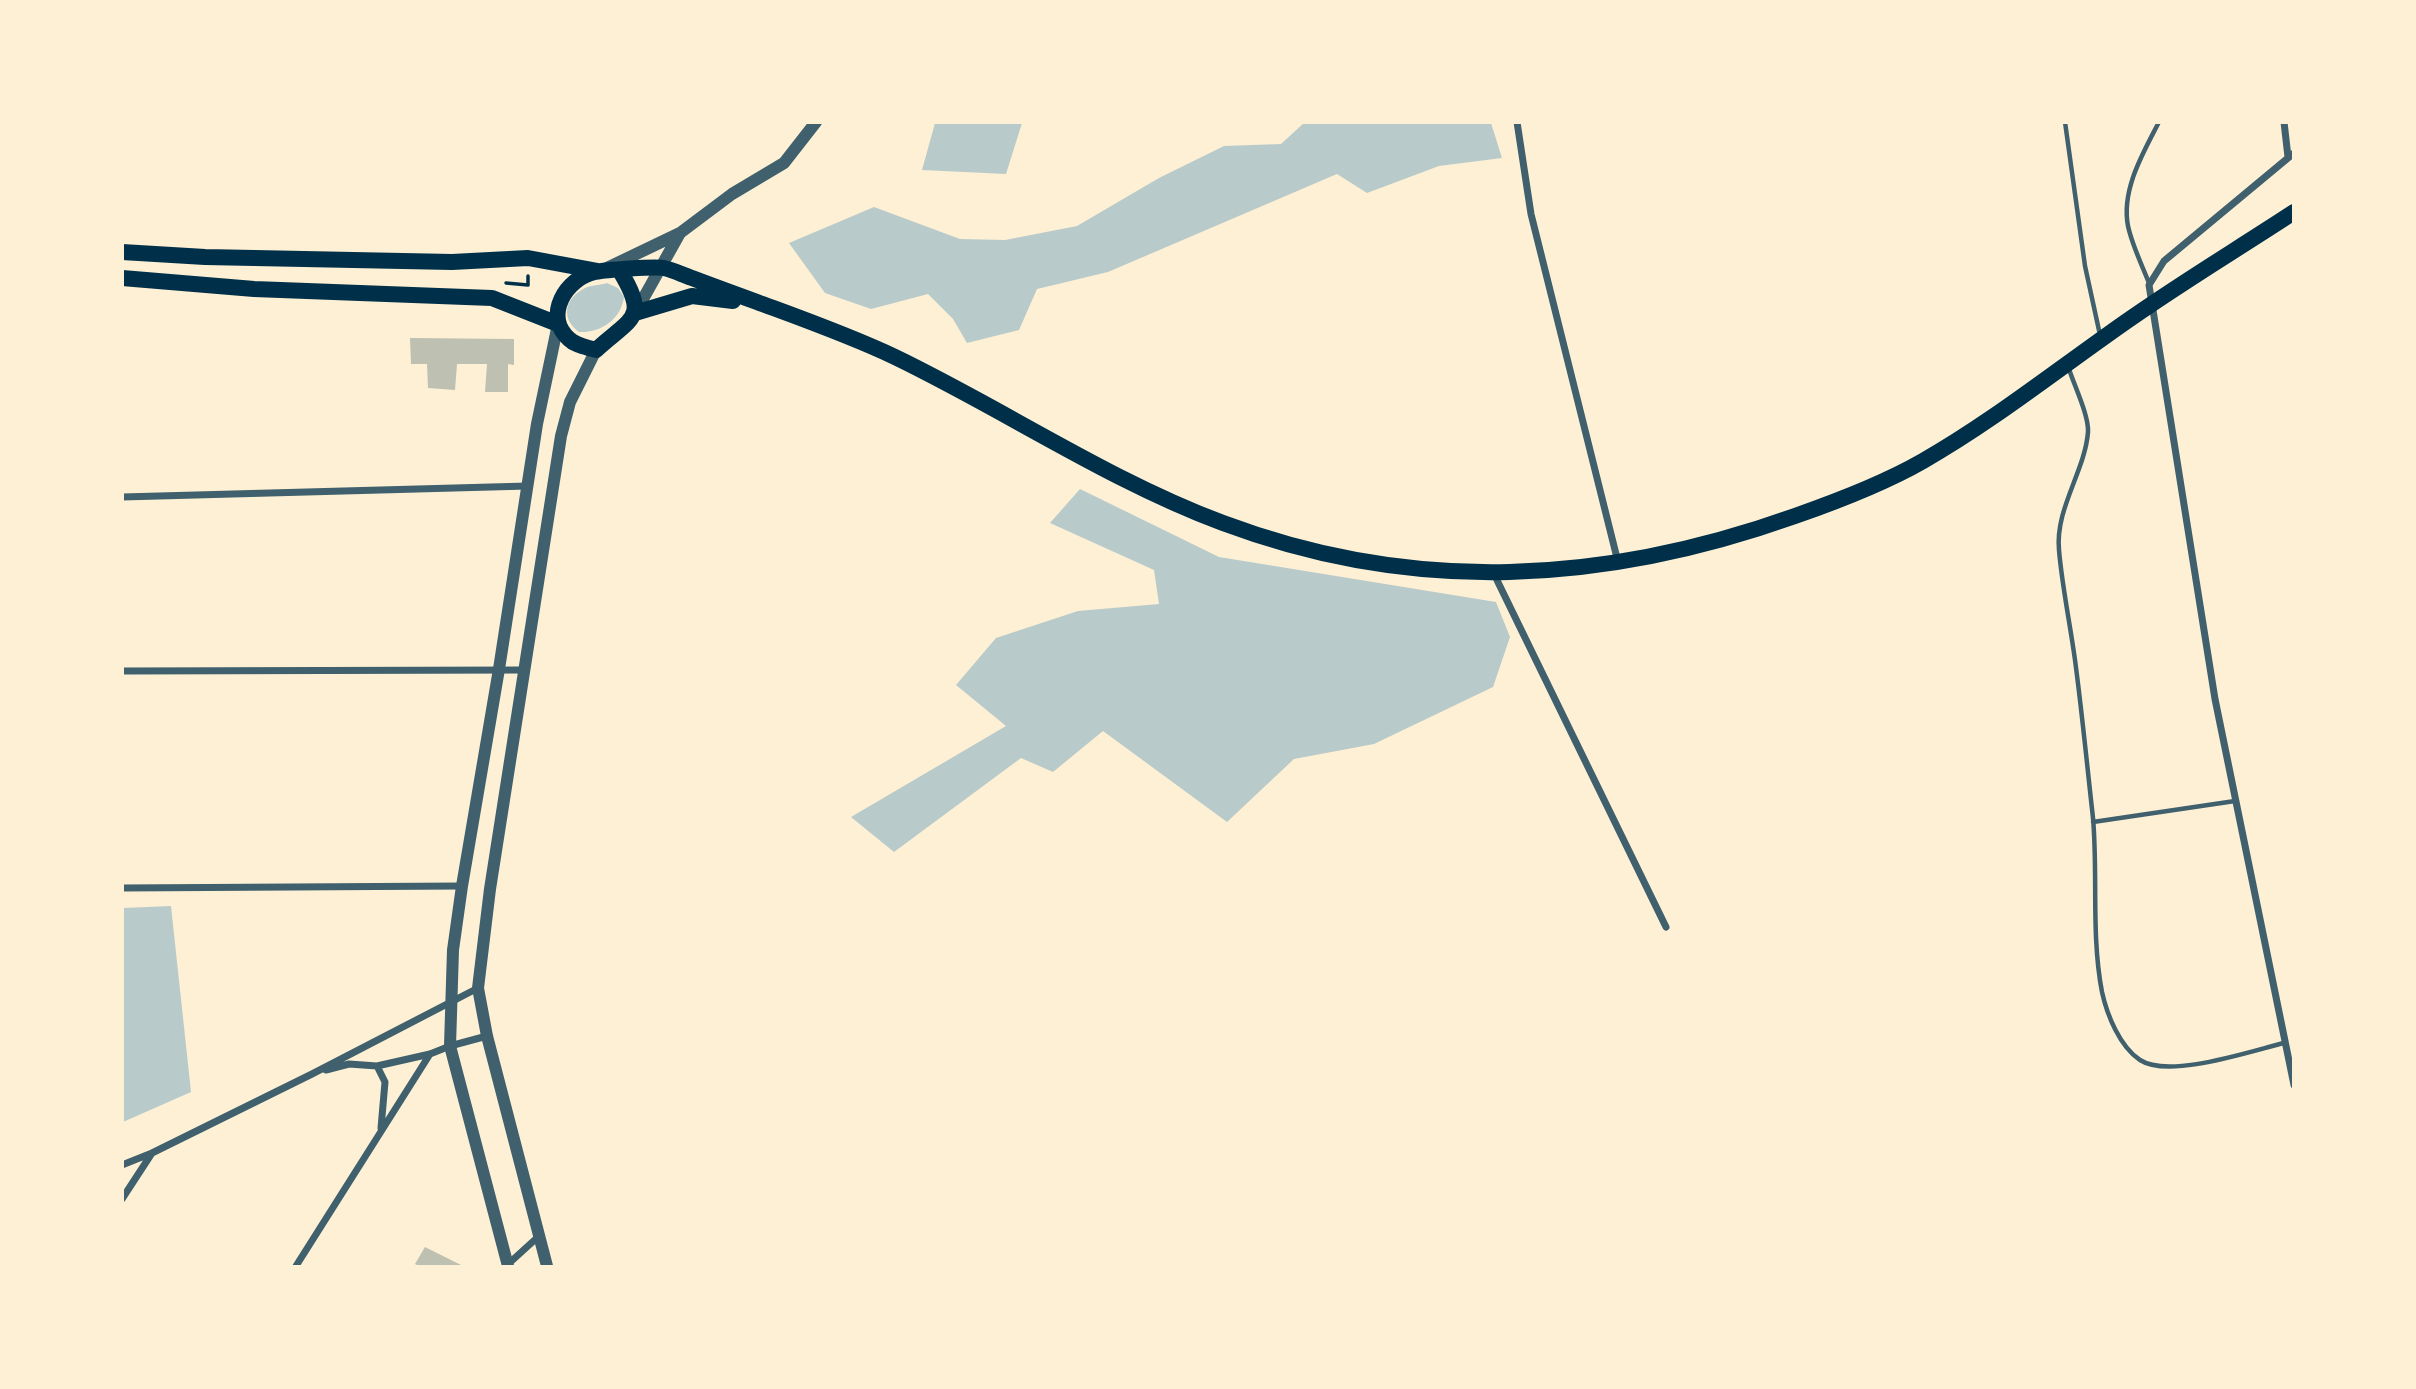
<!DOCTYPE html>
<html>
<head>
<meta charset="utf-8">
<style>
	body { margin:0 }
	#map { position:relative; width:2416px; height:1389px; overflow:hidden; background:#fdf0d5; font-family:Signika,sans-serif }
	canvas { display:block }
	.frame { position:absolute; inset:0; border:124px solid #fdf0d5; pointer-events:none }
</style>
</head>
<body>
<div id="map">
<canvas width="2416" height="1389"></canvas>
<div class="frame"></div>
</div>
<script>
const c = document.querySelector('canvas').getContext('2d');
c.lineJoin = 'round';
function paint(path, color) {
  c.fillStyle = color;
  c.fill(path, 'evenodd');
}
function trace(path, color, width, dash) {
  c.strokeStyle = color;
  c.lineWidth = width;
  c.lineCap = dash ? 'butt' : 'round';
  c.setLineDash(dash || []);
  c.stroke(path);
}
paint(new Path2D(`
	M1305 122 1491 123 1502 158 1439 166 1367 193 1337 174 1108 272 1037 289 1019 330 967 343 953 319 928 294 871 309 825 293 789 243 874 207 960 239 1005 240 1077 226 1159 178 1224 146 1281 144Z
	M935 123H1022L1006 174 922 170Z
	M607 283 618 288 624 297C621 320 600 333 579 332 560 318 565 298 585 288 591 285 601 285 607 283Z
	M1080 489 1219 557 1496 602 1510 637 1493 687 1374 744 1294 759 1227 822 1103 731 1053 772 1021 758 894 852 851 817 1006 726 956 685 996 638 1078 611 1159 604 1154 570 1050 523Z
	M171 906 191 1092 123 1122V908Z`), '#b9caca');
paint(new Path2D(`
	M410 338 514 339V365L508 364V392H485L487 364H457L455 390 428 388 427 364H411Z
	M425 1247 463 1266H419L415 1264Z`), '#bec0b2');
trace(new Path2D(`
	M506 283 528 285V276`), '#003049', 3.5);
trace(new Path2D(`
	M2065 122 2085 266 2100 335
	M2149 283C2142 265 2132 245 2128 226 2121 190 2143 153 2159 122
	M2068 366C2073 383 2089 415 2088 432 2085 471 2055 509 2059 550 2062 586 2070 623 2075 660 2082 712 2087 765 2093 818 2098 875 2091 935 2102 992 2107 1015 2120 1047 2140 1060 2169 1079 2251 1051 2284 1043
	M2093 822 2235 801`), '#3f606c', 4.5);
trace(new Path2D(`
	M1517 122 1531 214 1618 562
	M2284 122 2288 157
	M2294 153 2164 261 2149 285 2215 699 2294 1085
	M122 497 528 486
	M1494 574 1666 927
	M122 671 525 670
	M122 888 462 886
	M377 1066 385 1082 381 1128
	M326 1070 349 1064 377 1066 430 1054 450 1046 487 1036
	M122 1165 152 1153 312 1074 478 988
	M122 1199 152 1153
	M296 1266 430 1054
	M506 1266 539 1236`), '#3f606c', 7);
trace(new Path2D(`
	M680 233 732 194 784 163 816 122
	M607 268 680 233 634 315
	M508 1266 450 1046 453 950 462 886 499 669 537 424 558 324
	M547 1266 487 1036 478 988 490 889 561 436 570 402 596 350`), '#3f606c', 12);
trace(new Path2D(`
	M122 252 205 257 452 262 528 258 598 271
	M620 271C649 319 632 317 596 350 587 347 576 346 569 339 543 316 566 278 595 272 605 270 655 266 664 268 673 270 683 275 692 278 713 286 735 294 757 302 803 319 851 336 895 357 1005 410 1108 480 1223 523 1415 595 1604 584 1795 516 1838 501 1883 484 1923 461 1986 425 2044 380 2103 338 2164 293 2230 254 2294 212
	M122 278 254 289 492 298 558 324
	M635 313 692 296 733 301`), '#003049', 16);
</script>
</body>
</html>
